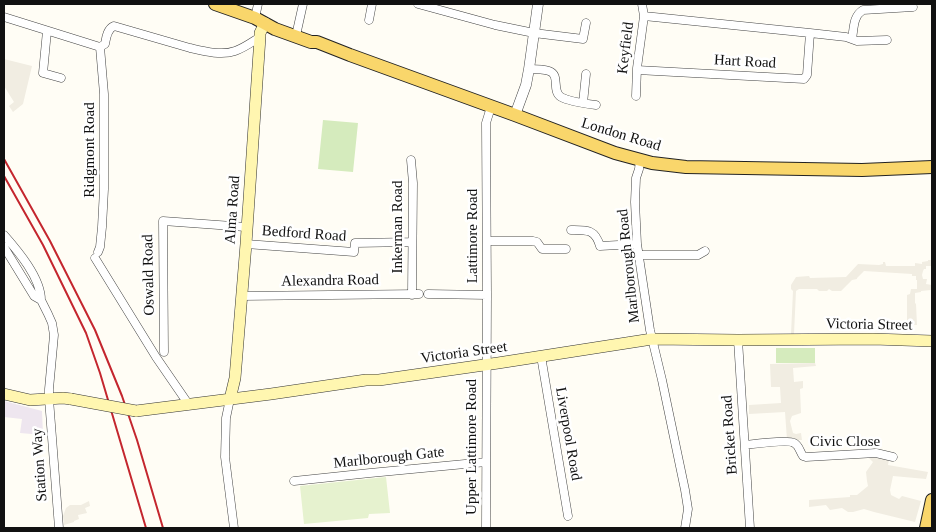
<!DOCTYPE html>
<html>
<head>
<meta charset="utf-8">
<style>
	body { margin:0 }
	#map { position:relative; width:936px; height:532px; overflow:hidden; background:#fffdf5; font-family:Georgia,serif }
	canvas { display:block }
	.frame { position:absolute; inset:0; border:5px solid #111; pointer-events:none }
</style>
</head>
<body>
<div id="map">
<canvas width="936" height="532"></canvas>
<div class="frame"></div>
</div>
<script>
const c = document.querySelector('canvas').getContext('2d');
c.lineJoin = 'round';
function paint(path, color) {
  c.fillStyle = color;
  c.fill(path, 'evenodd');
}
function trace(path, color, width, dash) {
  c.strokeStyle = color;
  c.lineWidth = width;
  c.lineCap = dash ? 'butt' : 'round';
  c.setLineDash(dash || []);
  c.stroke(path);
}
function label(font, color, halo, rows, align = 'center') {
  c.font = font + ' Georgia,serif';
  c.lineWidth = 5;
  c.setLineDash([]);
  c.textBaseline = 'middle';
  c.strokeStyle = halo;
  c.fillStyle = color;
  for (const [text, x, y, turn = 0] of rows) {
    c.save();
    c.translate(x, y);
    c.rotate((+turn || 0) * Math.PI / 180);
    c.textAlign = isNaN(turn) ? turn : align;
    if (halo) c.strokeText(text, 0, 0);
    c.fillText(text, 0, 0);
    c.restore();
  }
}
paint(new Path2D(`
	M4 401 42 411 43 435 20 433 22 419 4 417Z`), '#eee6ef');
paint(new Path2D(`
	M323 120 358 123 353 172 318 169Z
	M776 348H815V363H776Z`), '#d5ebbd');
paint(new Path2D(`
	M386 477 390 513 369 514 368 518 304 524 300 486Z`), '#e6f2cf');
paint(new Path2D(`
	M4 59 32 66 23 104 13 112 9 106 14 102 4 86Z
	M931 258H932V265L931 266H926V269H924L923 271 922 275 923 279H927L926 284 932 285V296L931 295V290L921 291V292L915 293V303L916 304 917 325H913V326H908L907 319V295L910 294 911 289H917V280H916V276H912V274L864 271 857 278V279L852 280 841 291H832L829 289 827 291H819L817 289H799L796 291 794 334H791L793 291 791 289V285L796 277 809 276 810 278 846 277 858 264 879 265 883 264V262H885L886 266H915V263L922 264V262L928 261V260H931Z
	M815 363 816 366 793 368 794 382 803 381V388L800 389 801 413 792 416 790 421 793 433 796 434 801 433 802 440H787L785 412 749 414V405L781 403 780 387H771L770 364Z
	M867 456H875L889 459 888 465 928 472 926 479 893 476 890 490 891 495 899 499 902 496 921 501 915 522 874 512 864 509 853 512H848L842 508 830 510 826 505 809 507V500L850 497V495H857L868 486 867 481 866 472 873 462Z
	M89 501 90 506 85 508 87 513 78 515 79 519 74 521V522L64 525 63 516 66 508 70 505H81Z`), '#f1ede2');
const minor = new Path2D(`
	M418 4 495 25 534 33 583 39 586 23
	M644 16 810 33 846 37 857 41 887 40
	M4 17 100 47
	M255 18 258 4
	M369 20 372 4
	M47 31 43 73 61 78
	M297 31 303 4
	M852 39C854 28 853 16 863 10L913 7
	M100 47 105 44C106 38 107 29 114 26L190 48C203 51 222 56 235 51 244 48 252 42 260 37
	M529 69C535 69 543 69 549 71 561 75 551 91 561 97 568 101 588 104 596 105
	M637 70 804 79 807 75 810 33
	M636 96 637 68 644 16 642 4
	M583 103 586 74
	M411 160 413 183 412 295
	M640 160 639 169 636 178 635 202 637 244 650 330 662 380 685 490 688 509 685 528
	M571 230C587 230 595 229 600 246L637 244
	M4 235C18 251 41 278 41 300
	M487 241H533L537 242 542 249H566
	M246 244 354 252 355 243 412 242
	M4 247 34 296 41 300 48 314 52 323 54 335 49 389V399L59 528
	M98 252 100 247 102 227 104 189V94L100 47
	M638 255H698L705 251
	M95 258 156 357 189 405
	M428 294 487 295
	M241 296 419 294
	M738 340 750 528
	M164 352 163 221 246 227
	M541 356 568 516
	M230 399 226 418 225 457 234 528
	M745 445C754 444 788 439 794 443 799 445 800 452 803 456L806 457 876 453 893 457
	M294 481 370 473 486 462
	M486 528 487 295 486 123 491 107`);
const tertiary = new Path2D(`
	M515 115 526 85 529 69 538 4`);
const secondary = new Path2D(`
	M4 394 30 400 63 398 71 399
	M230 399 235 378 246 244 260 37V33L265 23
	M136 411 271 394 366 380H379L498 363 652 339 738 340 873 339 932 341`);
const primary = new Path2D(`
	M215 4 255 18 275 29 311 42H317L350 55 515 115 615 153 652 163 686 167 862 170 932 167
	M926 528 932 500`);
trace(minor, '#444', 9);
trace(tertiary, '#444', 11);
trace(secondary, '#333', 12);
trace(primary, '#222', 14);
trace(minor, '#fff', 8);
trace(tertiary, '#fff', 10);
trace(secondary, '#fff6b0', 11);
trace(primary, '#f9d66b', 12);
trace(new Path2D(`
	M4 159 50 241 95 330 122 396 137 440 163 528
	M4 176 43 245 86 333 100 373 146 528`), '#c4262e', 2);
const secondaryBridge = new Path2D(`
	M71 399 136 411`);
trace(secondaryBridge, '#333', 12, []);
trace(secondaryBridge, '#fff6b0', 11);
label('15px', '#111', '#fff', [
	["Keyfield",626,48,-83],
	["Hart Road",745,62,3],
	["London Road",621,135,17],
	["Ridgmont Road",90,150,-90],
	["Alma Road",233,210,-86],
	["Inkerman Road",398,227,-90],
	["Bedford Road",304,234,4],
	["Lattimore Road",473,236,-90],
	["Marlborough Road",629,266,-96],
	["Oswald Road",149,275,-91],
	["Alexandra Road",330,281,-1],
	["Victoria Street",869,325,1],
	["Victoria Street",464,353,-8],
	["Liverpool Road",568,434,80],
	["Bricket Road",730,435,-94],
	["Civic Close",845,442],
	["Upper Lattimore Road",472,447,-90],
	["Marlborough Gate",389,458,-6],
	["Station Way",40,465,-94]
]);
</script>
</body>
</html>
